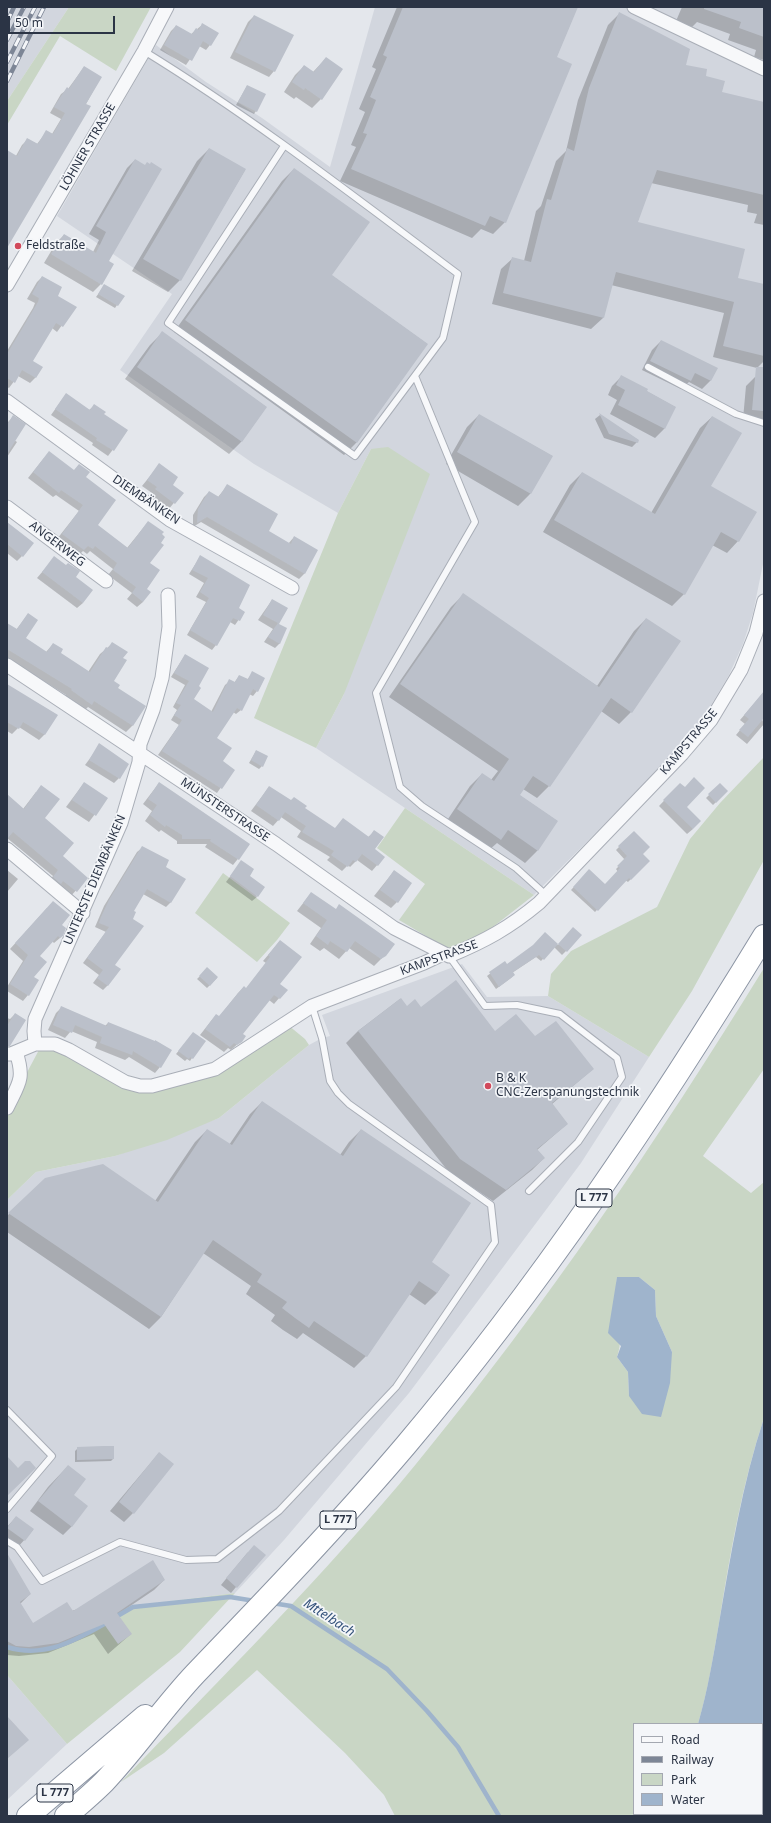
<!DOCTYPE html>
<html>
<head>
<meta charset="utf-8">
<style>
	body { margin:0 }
	#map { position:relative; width:771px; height:1823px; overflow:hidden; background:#e4e7ec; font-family:"Noto Sans",sans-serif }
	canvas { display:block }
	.frame { position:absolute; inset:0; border:8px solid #2b3445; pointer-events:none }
	.legend { position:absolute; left:633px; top:1723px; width:130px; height:92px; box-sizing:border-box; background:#f4f6f9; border:1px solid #a4a8b1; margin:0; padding:5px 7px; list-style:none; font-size:12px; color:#2b3445 }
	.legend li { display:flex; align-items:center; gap:8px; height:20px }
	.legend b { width:20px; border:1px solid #a4a8b1 }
	.scale { position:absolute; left:8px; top:16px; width:107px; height:18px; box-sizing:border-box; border:2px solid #2b3445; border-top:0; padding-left:5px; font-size:12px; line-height:14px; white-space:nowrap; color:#2b3445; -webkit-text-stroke:3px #f4f6f9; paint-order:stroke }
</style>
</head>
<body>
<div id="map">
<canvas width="771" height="1823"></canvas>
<div class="frame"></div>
<ul class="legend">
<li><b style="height:5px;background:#f7f8fa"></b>Road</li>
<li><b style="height:5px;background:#7d8696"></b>Railway</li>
<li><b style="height:11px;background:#c9d6c5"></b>Park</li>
<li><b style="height:11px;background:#9fb4cc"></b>Water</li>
</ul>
<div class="scale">50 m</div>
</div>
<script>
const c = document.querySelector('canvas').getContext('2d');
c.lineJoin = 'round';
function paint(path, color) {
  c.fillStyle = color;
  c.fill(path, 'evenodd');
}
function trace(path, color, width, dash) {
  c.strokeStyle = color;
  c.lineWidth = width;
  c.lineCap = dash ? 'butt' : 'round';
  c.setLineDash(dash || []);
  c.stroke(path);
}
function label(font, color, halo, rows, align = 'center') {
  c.font = font + ' "Noto Sans",sans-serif';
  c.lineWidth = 3.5;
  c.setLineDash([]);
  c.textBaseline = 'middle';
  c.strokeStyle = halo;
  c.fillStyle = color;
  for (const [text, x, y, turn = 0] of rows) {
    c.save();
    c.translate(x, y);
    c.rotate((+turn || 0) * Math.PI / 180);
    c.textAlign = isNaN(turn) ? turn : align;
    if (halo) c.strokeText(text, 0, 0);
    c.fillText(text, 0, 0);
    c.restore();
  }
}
paint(new Path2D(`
	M7 7H69L7 101Z
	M375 7H764V559L753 613 743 644 729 675 704 717 650 778 534 895 316 748 344 694 371 449 338 513 254 464 120 370 172 294 57 216 156 45 206 82 262 118 330 167Z
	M462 964 487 997 548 996 649 1057 581 1163 409 1393 284 1540 235 1593 133 1606 72 1641 41 1650 19 1649 7 1645V1200L36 1172 115 1156 219 1118 309 1045 322 1038 330 1036 322 1015Z
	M7 1675 67 1744 7 1800Z`), '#d2d6de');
paint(new Path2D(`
	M69 7H151L116 71 60 36 7 125V101Z
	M388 447 430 474 344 694 316 748 254 718 338 513 371 449Z
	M764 757V860L692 991 649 1057 548 996 551 974 571 951 657 907 690 839 720 803Z
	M405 808 534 895 480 937 451 949H448L399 920 425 884 377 848Z
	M223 873 290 923 277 940 257 962 195 913Z
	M764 968V1069L703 1156 751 1193 764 1182V1418C742 1484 730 1554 719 1623 713 1658 708 1690 698 1724H634V1814H670L669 1816H395L384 1795 345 1753 257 1670 164 1753 121 1782C221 1678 324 1576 416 1464 544 1308 658 1140 764 968ZM617 1277H639L655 1290 656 1316 672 1352 629 1396 628 1372 617 1357C626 1333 614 1303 617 1277Z
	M288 1025 305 1039 309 1045 219 1118 167 1140 115 1156 36 1172 7 1200V1110L40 1048 61 1050 111 1082 130 1089 183 1083Z
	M235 1593 180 1652 67 1744 7 1675V1645L19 1649 41 1650 72 1641 133 1606Z`), '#c9d6c5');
paint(new Path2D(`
	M617 1277H639L655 1290 656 1316 672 1352 670 1383 661 1417 642 1414 629 1396 628 1372 617 1357 621 1346 608 1333Z
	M764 1418V1816H669L670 1814H762V1724H698C708 1689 713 1658 719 1623 731 1554 742 1484 764 1418Z`), '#9fb4cc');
paint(new Path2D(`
	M397 7H577L556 58 505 222 493 234 481 229 472 238 340 181 356 147 351 145 365 112 359 109 376 69 372 67Z
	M682 7H764V60L754 57 756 50 728 40 730 34 697 22 692 27 676 21Z
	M619 14 684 65 704 77 721 93 764 103V225L754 223 757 214 747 212 748 205 651 183 637 223 736 279 764 285V361L757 368 713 357 724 313 611 285 603 318 591 329 492 304 501 269 513 258 524 261 536 211 541 206 556 161 566 151 578 100 608 25Z
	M254 16 274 71 269 77 230 58 248 22Z
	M202 25 210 45 206 50 199 46 186 65 160 50 171 31 176 26 190 35Z
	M326 58 342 69 321 99 312 108 296 97 294 99 284 92 295 75 304 66 313 72Z
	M84 67 101 77 7 246V172L22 145 28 139 37 144 47 131 52 134 61 119 50 113 61 94 68 89Z
	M247 86 256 111 254 114 236 105Z
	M209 149 245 170 180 280 168 292 132 271 197 161Z
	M135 160 101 284 93 292 44 263 56 243 64 235 93 252 99 240 89 234 127 168Z
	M294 169 331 275 427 344 356 443 344 455 174 332 282 181Z
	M42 277 56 296 75 307 57 332 52 328 31 361 41 367 35 378 30 383 18 376 9 388 7 387V351L33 308 35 303 27 299 37 282Z
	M104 286 117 305 115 308 96 297Z
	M162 333 266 407 241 442 229 454 125 379 150 345Z
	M661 341 711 380 702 389 689 382 681 389 642 370 652 350Z
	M621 377 675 407 664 429 655 438 610 414 617 400 608 395 612 386Z
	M755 377 764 378V421L743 419 746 386Z
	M66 394 89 410 94 406 103 414 127 431 108 456 92 445 93 443 51 415Z
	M479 415 552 456 530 494 518 506 446 464 467 427Z
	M600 415 638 440 637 442 632 447 604 438 595 419Z
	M13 417 14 440 17 442 7 457V423Z
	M712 417 710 486 738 541 727 553 712 545 684 594 672 606 543 532 570 485 582 473 651 513 700 428Z
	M44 458 85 477 96 525 127 548 148 522 149 563 143 602 137 607 127 599 132 593 108 575 113 569 90 551 87 554 83 551 79 555 57 539 79 511 56 495 53 497 28 478Z
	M159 465 172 485 182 493 168 510 149 496 152 493 142 486Z
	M227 486 268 532 288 544 294 537 316 550 304 574 299 579 201 522 193 527V515L204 497 209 492 218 497Z
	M7 524 22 556 17 561 7 553Z
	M200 557 237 608 244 612 235 625 230 622 216 645 212 650 187 635 206 602 196 597 204 583 189 574Z
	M54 558 74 577 83 603 77 608 37 578Z
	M463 595 597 686 634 631 646 619 631 712 619 724 601 711 549 786 537 798 523 789 519 795 557 821 537 851 525 863 497 843 488 851 446 822 470 786 482 774 491 780 498 771 389 697 451 607Z
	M272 600 287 609 278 624 280 643 275 648 264 642 273 629 258 620Z
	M28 614 25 639 46 652 53 644 59 654 88 672 100 654 113 643 122 658 112 682 117 688 144 706 132 726 126 732 88 707 85 710 65 697 66 695 7 658V624L16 630Z
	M185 655 198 687 193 700 211 712 225 685 230 681 234 683 239 676 247 680 253 672 257 691 253 696 249 694 241 710 236 714 233 712 215 738 221 762 233 770 217 793 158 755 179 725 171 720 177 710 173 707 185 685 171 677Z
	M7 685 57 715 44 735 39 740 19 727 12 734 7 731Z
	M764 692V717L762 719 764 724 747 744 736 735 745 724 740 720Z
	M100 745 119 778 114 783 85 765Z
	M256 751 262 766 259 769 249 763Z
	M84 783 107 798 89 822 66 807Z
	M159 783 249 845 233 865 205 847 207 844H177V841L161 830 159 832 145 821 152 811 143 804Z
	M680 784 693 829 687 834 659 806Z
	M720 784 727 791 713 805 706 798Z
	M269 787 335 829 368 837 374 832 373 850 384 857 372 871 357 860 350 867 348 865 342 871 327 860 330 857 297 837 301 831 281 817 273 826 251 811Z
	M36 792 44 818 62 856 87 878 70 897 48 883 53 876 7 838V801L23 809Z
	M634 832 642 854 649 861 628 882 625 880 595 912 571 890 589 871 605 885 618 872 616 869 625 860 616 850Z
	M142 848 164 867 184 879 170 903 166 907 143 894 132 912 108 985 103 990 93 983 99 975 83 963 106 932 95 927 104 906 137 852Z
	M241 862 257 897 252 901 226 882Z
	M7 870 18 879 7 892Z
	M394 871 397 902 391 908 374 896Z
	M311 893 385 955 374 966 349 948 339 959 324 948 320 951 310 944 321 928 297 911Z
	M47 908 65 929 60 938 54 943 52 941 38 956 28 995 23 1001 7 991V987L23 961 10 949Z
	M569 933 566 951 562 955 554 947 541 961 536 957 512 973 514 975 511 978 496 989 487 976 505 962 507 965 533 947 545 934 558 945Z
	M280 941 279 984 286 990 274 1004 269 1000 242 1034 241 1041 231 1050 228 1048 224 1052 200 1035 211 1021 216 1015 219 1017 238 993 244 987 246 989 266 963 263 961Z
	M207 969 217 978 207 988 197 979Z
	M400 999 407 1007 421 1009 495 1032 535 1037 593 1069 552 1104 567 1124 537 1150 544 1158 532 1170 493 1201 448 1171 346 1043 358 1031Z
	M62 1007 105 1026 108 1023 160 1067 155 1073 129 1057 125 1060 95 1048 97 1042 71 1031 65 1038 48 1030 56 1013Z
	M15 1014 11 1042 7 1046V1018L10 1019Z
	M191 1036 192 1058 190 1061 187 1059 185 1061 176 1054Z
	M262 1102 340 1155 349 1142 361 1130 430 1262 449 1275 437 1293 425 1305 409 1294 366 1356 354 1368 303 1333 297 1339 283 1330 271 1321 275 1315 246 1294 251 1286 203 1253 161 1317 149 1329 7 1232V1216L45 1179 155 1201 195 1142 207 1130 229 1145 250 1114Z
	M78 1448 113 1459 111 1461 75 1462V1451Z
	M159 1453 133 1513 124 1522 110 1511Z
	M68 1466 72 1495V1526L63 1535 30 1511 48 1487Z
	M16 1517 33 1530 18 1547 7 1538V1527Z
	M248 1552 236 1587 231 1593 221 1585Z
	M7 1559 30 1594 20 1604 33 1624 164 1580 154 1590 117 1615 131 1634 108 1654 94 1634 48 1653 19 1656 7 1655Z`), '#0003');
trace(new Path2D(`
	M272 1603 291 1606 387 1669 427 1711 458 1747 499 1816
	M114 1618 133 1607 230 1597 255 1601
	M7 1647C45 1659 76 1640 108 1622`), '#9fb4cc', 4.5);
paint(new Path2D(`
	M403 7H578L557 57 572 64 506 223 490 216 485 226 351 169 367 134 363 133 376 100 370 97 387 57 383 55Z
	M704 7H764V37L739 28 741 22 704 9Z
	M619 12 690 49 686 65 707 69 706 76 725 81 722 92 764 102V195L657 170 638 222 745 249 738 278 764 284V356L723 346 734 302 616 272 604 318 503 293 512 257 531 262 547 199 551 200 567 148 574 151 589 88Z
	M254 15 294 35 275 72 235 52Z
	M202 23 219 33 211 46 203 41 192 61 164 45 176 25 192 34 196 28 199 30Z
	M326 57 343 69 322 100 305 88 304 90 292 82 304 65 314 72Z
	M84 66 102 77 86 104 91 106 7 248V150L17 156 27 138 38 144 46 130 53 134 65 113 54 107 67 87 69 89Z
	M247 85 266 94 257 112 238 102Z
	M209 148 246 169 181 281 143 259Z
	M135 159 145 165 147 162 150 164 151 162 162 169 109 261 114 264 102 285 51 254 64 234 96 253 106 232 96 226Z
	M294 168 370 222 332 275 428 344 357 443 185 320Z
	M42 276 62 287 58 296 77 307 63 327 56 323 33 361 43 367 36 378 22 370 15 383 7 378V354L38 302 39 298 32 294Z
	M104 284 125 296 118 306 98 294Z
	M162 331 267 407 242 442 137 367Z
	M661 340 718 368 711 381 695 373 691 381 650 361Z
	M756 367H764V411L752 410Z
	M621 375 648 389 647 391 676 407 665 429 618 405 625 390 616 385Z
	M66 393 90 410 94 404 106 412 104 414 128 430 114 451 96 440 97 438 55 409Z
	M599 413 639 440 638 443 609 434Z
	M479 414 553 456 531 494 457 452Z
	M13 415 26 424 7 454V425Z
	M712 416 742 433 711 486 757 512 739 542 721 532 685 595 554 520 582 472 655 514Z
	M49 451 74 470 79 464 90 472 86 477 116 500 98 525 128 548 148 521 164 532 162 534 165 537 161 543 164 545 150 563 160 570 147 589 151 592 143 602 132 593 136 587 113 570 117 563 95 546 93 549 88 546 84 550 62 534 83 505 61 490 59 493 33 472Z
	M159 463 178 477 173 485 184 493 175 504 155 489 157 487 147 480Z
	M227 484 278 514 269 531 291 544 294 536 318 550 305 574 207 517 197 523 198 509 209 491 219 497Z
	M7 522 34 543 23 557 7 544Z
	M200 555 250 585 239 608 245 612 240 621 233 618 217 646 190 630 209 598 200 592 208 578 192 570Z
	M54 556 66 565 68 563 80 571 76 577 93 590 83 603 42 572Z
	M463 593 599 687 646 618 681 641 632 713 611 698 550 787 533 776 520 795 558 821 538 851 508 830 501 840 457 809 482 773 494 781 509 759 400 684Z
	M272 599 288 608 279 624 287 628 280 644 268 637 278 623 263 615Z
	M28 613 38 620 26 638 47 652 53 643 63 649 61 653 90 672 106 647 108 648 112 642 128 652 123 658 127 660 114 681 120 685 118 688 146 706 133 726 94 701 92 705 71 690 72 689 7 649V623L17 629Z
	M185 654 209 668 199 686 201 688 194 699 213 712 229 679 235 682 239 675 248 679 252 671 265 678 258 692 253 689 242 711 237 708 217 738 232 748 223 761 235 770 222 789 162 751 182 720 174 715 181 705 176 703 189 681 174 673Z
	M7 684 58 715 45 735 23 722 19 729 7 722Z
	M764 691V718L748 737 739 730 749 719 744 715Z
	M99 743 129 764 120 779 89 760Z
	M256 750 268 756 263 767 251 760Z
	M694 777 705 788 687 807 701 821 693 829 663 800 680 783 685 787Z
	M84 782 108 798 96 816 72 800Z
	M159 782 250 844 239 860 210 841 211 839H182V835L166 825 165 827 150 815 157 805 148 799Z
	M720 783 728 791 716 803 708 794Z
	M41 785 60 799 45 818 74 843 63 856 88 878 77 892 63 881 61 884 53 877 58 870 13 832 7 839V794L24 809Z
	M269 786 291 800 294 797 307 806 305 808 335 828 343 818 369 837 374 830 384 837 375 849 385 857 378 866 362 854 356 862 353 860 348 867 331 855 334 851 302 832 306 826 285 812 279 821 256 805Z
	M634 831 650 847 643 854 650 861 631 880 629 878 598 911 573 887 589 869 605 884 620 868 617 866 627 856 618 846Z
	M142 846 169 860 166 867 186 879 171 903 147 889 134 911 136 912 133 919 144 926 115 965 121 969 108 986 97 978 103 970 87 958 109 927 99 923 101 917 109 900Z
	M241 860 254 869 250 876 265 887 258 897 230 876Z
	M394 870 412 883 398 903 380 890Z
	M311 892 336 909 339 904 395 944 386 956 381 959 355 941 347 952 330 941 328 945 316 936 327 920 303 903Z
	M53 901 70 915 62 925 66 928 63 936 60 938 58 936 40 956 47 962 34 977 39 980 29 996 10 984 28 955 15 943Z
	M573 927 582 935 567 952 558 944Z
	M545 932 558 944 544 960 539 955 513 972 515 975 499 987 489 972 505 961 507 964 533 945Z
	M280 940 302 957 280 984 288 990 280 999 274 995 243 1034 246 1036 242 1042 237 1045 234 1043 230 1047 205 1029 216 1014 219 1016 244 986 246 988 270 957 268 955Z
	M207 967 218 977 210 986 199 976Z
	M456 980 495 1031 516 1014 535 1036 556 1021 594 1069 552 1103 568 1124 537 1149 545 1158 506 1190 460 1159 358 1031 401 998 407 1006 415 999 421 1007Z
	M61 1006 107 1026 108 1022 155 1041V1040L172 1050 161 1068 133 1051 132 1055 100 1043 102 1037 75 1025 72 1033 53 1025Z
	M15 1013 26 1020 10 1046H7V1026Z
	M193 1032 206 1041 193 1059 190 1057 189 1059 178 1051Z
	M262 1101 343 1156 361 1129 471 1203 432 1262 450 1275 437 1293 419 1281 367 1357 314 1321 309 1328 295 1318 282 1308 287 1302 257 1282 262 1274 213 1240 161 1317 8 1213 45 1178 103 1164 158 1202 207 1129 232 1145Z
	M103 1446H114V1459L77 1460V1447Z
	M159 1452 174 1464 134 1514 119 1502Z
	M7 1456 18 1468 25 1461H30L36 1468 7 1496Z
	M68 1465 86 1479 74 1495 88 1506 72 1527 38 1501Z
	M16 1516 34 1529 25 1541 7 1528Z
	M254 1545 266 1555 237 1588 226 1578Z
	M7 1553 31 1594 20 1602 33 1623 67 1602 73 1611 153 1560 165 1580 117 1613 132 1634 118 1644 104 1624 58 1643 29 1647 16 1646 7 1641Z
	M7 1716 29 1740 7 1759Z`), '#bbc0ca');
const service = new Path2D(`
	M144 51C253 118 355 197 458 274L443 338 355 456 168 323 284 146
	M648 367 736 414 764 423
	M415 376 475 522 376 693 400 787 422 806 516 868 546 895
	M449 956 485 1006 517 1005 560 1014 617 1058 622 1077 578 1142 529 1191
	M7 1410 52 1456 7 1509
	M7 1541 17 1547 42 1581 120 1542 186 1560 217 1559 279 1511 396 1387 495 1242 491 1205 349 1104 338 1093 330 1081 322 1038 312 1006`);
const minor = new Path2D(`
	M634 7 764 69
	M7 285 144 51 167 7
	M7 401 170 520 292 588
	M7 507 106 581
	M7 665 276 844 394 928 449 956C485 941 509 928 539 903L682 754 711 720 741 670 756 633 764 601
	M7 849 83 913
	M35 1044 34 1031 35 1019 121 823 139 762 140 744 153 710 162 678 169 627 168 595
	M7 1054H11L35 1044H55L69 1050 125 1082 140 1086H152L215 1069 312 1006 424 963 443 954
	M7 1108C19 1083 25 1079 16 1052`);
const trunk = new Path2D(`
	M28 1816 145 1716
	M66 1816C79 1805 92 1794 104 1782 136 1748 163 1708 195 1674 267 1599 339 1524 406 1445 540 1286 656 1113 764 936`);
trace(service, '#a9aeb7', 8);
trace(minor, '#a9aeb7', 15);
trace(trunk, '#8b94a3', 24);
trace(service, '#f7f8fa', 6);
trace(minor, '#f7f8fa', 13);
trace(trunk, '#fff', 22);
const rail = new Path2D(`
	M7 22 14 7
	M7 40 24 7
	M7 62 35 7
	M7 81 44 7`);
trace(rail, '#7d8696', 4.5);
trace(rail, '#f4f6f9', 3, [9]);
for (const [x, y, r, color] of [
	[18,246,4,"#d1495b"],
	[488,1086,4,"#d1495b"]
]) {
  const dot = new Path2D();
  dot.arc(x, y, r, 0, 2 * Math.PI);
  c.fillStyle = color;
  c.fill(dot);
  trace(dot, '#f4f6f9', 1.5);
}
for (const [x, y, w] of [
	[594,1198,36],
	[338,1520,36],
	[55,1793,36]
]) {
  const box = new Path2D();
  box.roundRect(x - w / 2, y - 9, w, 18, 3);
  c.fillStyle = '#f4f6f9';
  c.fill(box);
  trace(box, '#2b3445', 1);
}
label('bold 11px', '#2b3445', null, [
	["L 777",594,1198],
	["L 777",338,1520],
	["L 777",55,1793]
]);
label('12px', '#2b3445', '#f4f6f9', [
	["LÖHNER STRASSE",88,147,-60],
	["DIEMBÄNKEN",146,500,34],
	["ANGERWEG",57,544,37],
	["KAMPSTRASSE",689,742,-50],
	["MÜNSTERSTRASSE",225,810,34],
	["UNTERSTE DIEMBÄNKEN",95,880,-67],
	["KAMPSTRASSE",439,958,-20]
]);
label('12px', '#2b3445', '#f4f6f9', [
	["Feldstraße",26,246],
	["B & K",496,1079],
	["CNC-Zerspanungstechnik",496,1093]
], 'left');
label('italic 13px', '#34527a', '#f4f6f9', [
	["Mttelbach",329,1618,33]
]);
</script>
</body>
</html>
